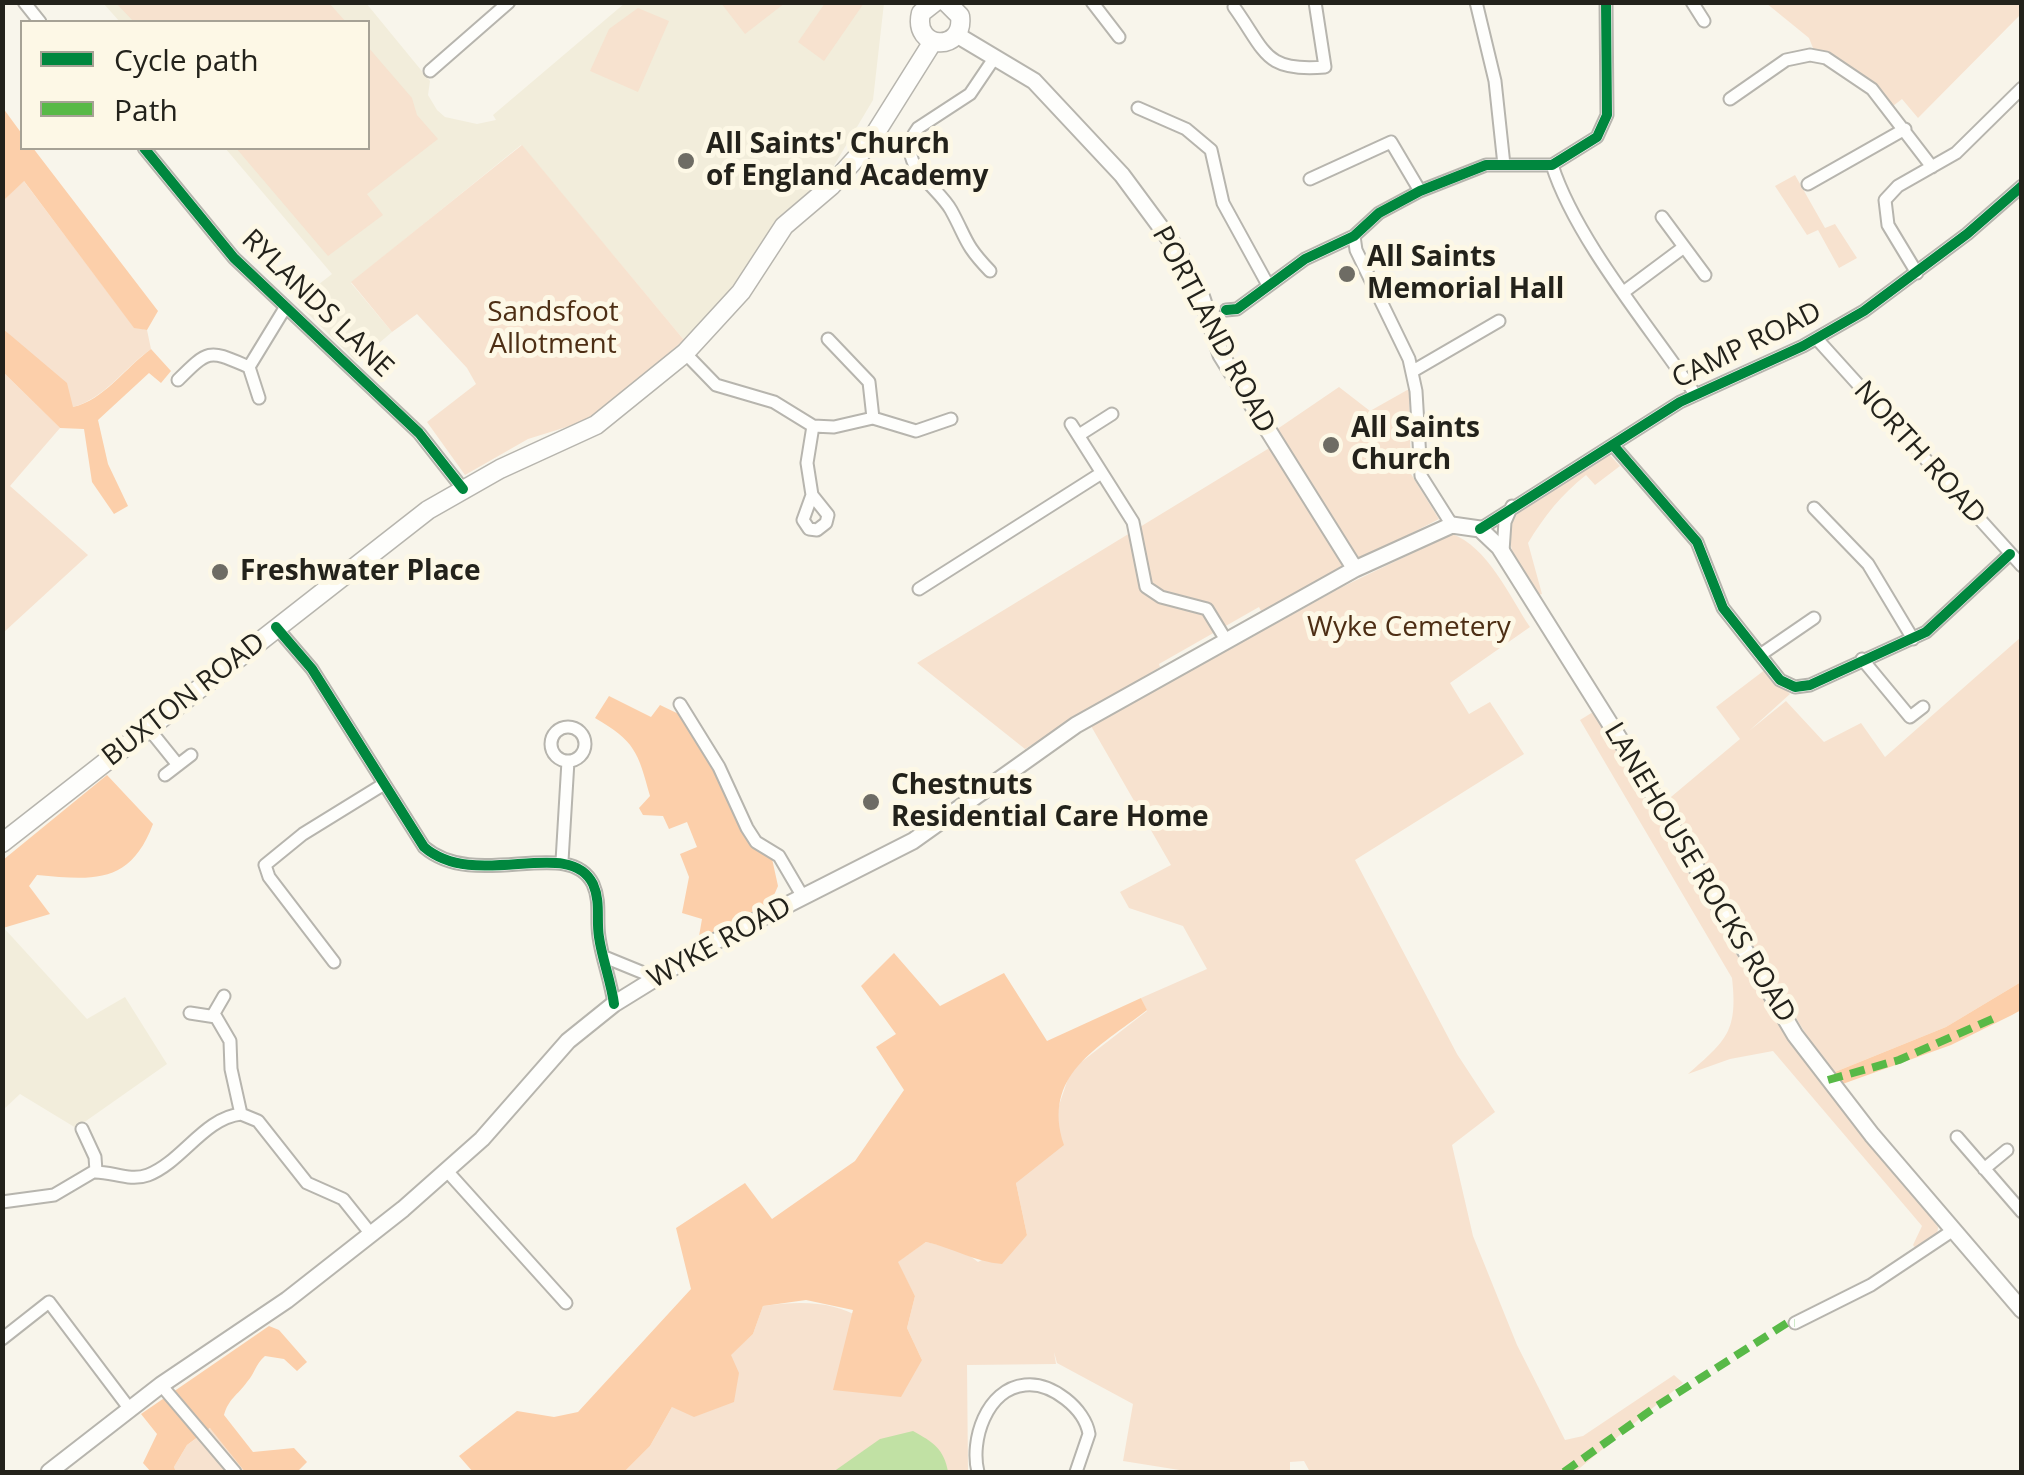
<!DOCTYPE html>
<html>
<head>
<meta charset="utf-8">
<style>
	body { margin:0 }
	#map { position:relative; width:2024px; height:1475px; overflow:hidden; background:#f8f5eb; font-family:"Open Sans",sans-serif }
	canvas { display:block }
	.frame { position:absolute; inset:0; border:5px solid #23221b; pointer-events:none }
	.legend { position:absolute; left:20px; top:20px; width:350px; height:130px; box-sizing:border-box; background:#fdf8e6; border:2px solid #a6a295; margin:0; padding:12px 18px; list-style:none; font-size:30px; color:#23221b }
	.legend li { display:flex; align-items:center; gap:20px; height:50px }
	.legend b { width:50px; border:2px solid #a6a295 }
</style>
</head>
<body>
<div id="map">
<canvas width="2024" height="1475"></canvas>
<div class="frame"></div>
<ul class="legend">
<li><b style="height:12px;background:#00873e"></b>Cycle path</li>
<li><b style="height:12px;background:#58b947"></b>Path</li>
</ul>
</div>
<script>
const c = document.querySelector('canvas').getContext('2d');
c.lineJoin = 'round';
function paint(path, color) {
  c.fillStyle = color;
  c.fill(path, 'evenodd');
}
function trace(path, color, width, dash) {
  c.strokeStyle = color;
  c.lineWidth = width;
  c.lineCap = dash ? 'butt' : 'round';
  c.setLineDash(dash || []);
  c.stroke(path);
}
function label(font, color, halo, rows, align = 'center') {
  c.font = font + ' "Open Sans",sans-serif';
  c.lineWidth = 10;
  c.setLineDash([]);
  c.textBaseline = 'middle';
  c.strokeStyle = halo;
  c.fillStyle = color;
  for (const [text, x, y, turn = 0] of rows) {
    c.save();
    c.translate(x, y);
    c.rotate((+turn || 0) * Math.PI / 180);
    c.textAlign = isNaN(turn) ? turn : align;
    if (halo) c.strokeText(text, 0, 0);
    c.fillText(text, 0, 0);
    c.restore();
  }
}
paint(new Path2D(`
	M103 3H366L430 81 428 95 437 110 445 117 477 124 496 120 493 115 625 3H884L873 100 829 174 780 224 722 306 684 340 521 145 351 283 392 332 357 362 296 302 332 274 225 148H368V22H120Z
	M3 927 87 1019 125 997 167 1064 76 1128 20 1094 3 1110Z`), '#f2eddb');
paint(new Path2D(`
	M2021 2 2022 13 1918 118 1902 99 1893 106 1837 58 1815 53 1809 38 1766 3Z
	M116 3H329L346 22H134Z
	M721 3H785L745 34Z
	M825 3H864L824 61 798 42Z
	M638 8 669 21 638 92 590 71 609 29Z
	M368 47 412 98 417 115 438 139 367 194 383 215 328 256 236 148H368Z
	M522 145 684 340 592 419 528 439 465 475 427 422 476 384 467 368 417 314 392 332 351 282Z
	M1795 175 1825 228 1835 224 1857 258 1839 268 1818 230 1807 235 1775 186Z
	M23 180 134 327 147 330 151 349C124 368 104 399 73 407L3 328V201Z
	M3 372 60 428 10 486 88 555 3 633Z
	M1339 387 1370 411 1409 389 1411 474 1439 519 1261 611 1259 607 1159 664 1160 667 1025 749 917 663 1271 447 1270 434Z
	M1609 454 1620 466 1595 485 1586 475C1561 495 1545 515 1528 543L1542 594 1535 596C1521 571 1501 543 1513 515Z
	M1452 534C1487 546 1510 597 1530 627L1450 683 1469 714 1490 702 1524 754 1355 860 1457 1054 1495 1112 1452 1145 1473 1236 1517 1345 1565 1440 1583 1436 1674 1375 1683 1383 1575 1472H1310L1304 1461 1290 1462V1472H1192L1123 1461 1133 1404 1057 1363 1054 1352 1056 1364 967 1365 968 1472H624L650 1446 672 1407 753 1334 763 1306C842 1295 860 1315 922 1360L907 1328 915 1296 897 1262 926 1242 962 1250 978 1262 1027 1235 1016 1183 1055 1117 1071 1070 1147 1011 1141 998 1207 969 1183 926 1129 908 1120 892 1171 865 1091 726 1340 588Z
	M2021 637V982L1946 1027 1830 1074 1665 802 1740 739 1716 707 1766 669 1790 694 1749 731 1786 701 1824 742 1861 723 1885 757Z
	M1593 712 1758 991 1938 1227 1937 1237 1916 1249 1913 1245 1922 1226 1773 1051 1730 1059 1688 1074C1727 1040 1738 1031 1732 978L1580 720Z
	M211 1428 245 1472H176L174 1467 187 1445Z`), '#f7e2cf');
paint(new Path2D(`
	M3 108 22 134V148H33L158 311 147 330 134 328 24 181 3 201Z
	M2 328 67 383 73 407C104 400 125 368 151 349L171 371 161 383 149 373 98 420 108 464 128 506 114 514 92 482 84 429 60 428 3 372Z
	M609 696 651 717 660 705 685 717 747 831 771 854 778 886 768 909 698 942 702 919 682 913 689 877 680 854 697 847 687 822 669 829 663 816 643 815 639 808 650 796C638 752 635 741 595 718Z
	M107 775 153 824C130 885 93 880 37 875L29 886 50 914 3 928V860Z
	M894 953 940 1006 1004 973 1047 1041 1141 998 1147 1010C1098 1048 1041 1075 1064 1145L1016 1183 1027 1235 1002 1264C975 1262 953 1248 926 1242L898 1262 915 1296 907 1328 922 1360 901 1397 833 1390 853 1310 806 1300 763 1306 753 1334 731 1355 739 1373 734 1402 694 1417 672 1407 650 1446 624 1472H473L459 1456 517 1411 554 1417 578 1412 691 1289 676 1228 745 1183 772 1219 855 1161 904 1090 876 1047 896 1034 861 986Z
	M2021 982V1010L2012 1015 1951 1045 1837 1086 1830 1074 1946 1027Z
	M269 1326 279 1330 307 1362 297 1371 284 1359 265 1356C255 1365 255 1373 247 1382 237 1396 229 1398 224 1415L253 1452 294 1448 307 1462 297 1472H245L210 1428 187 1445 174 1467 176 1472H151L143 1463 157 1434 141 1414Z`), '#fccfaa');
paint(new Path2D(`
	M913 1431C933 1442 944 1449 948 1472H833L880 1439Z`), '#c1e1a4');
const minor = new Path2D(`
	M24 2 40 22
	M1092 2 1119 37
	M1476 2 1495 81 1504 165
	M1692 2 1704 21
	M1234 7C1267 53 1264 72 1325 67L1315 2
	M430 71 509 2
	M1730 99 1786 60 1810 55 1826 58 1872 89 1932 167
	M1138 108 1186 129 1211 150 1223 203 1268 285
	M144 148 234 258 419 433 463 489
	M1552 165C1576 240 1650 327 1695 394
	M1310 179 1391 142 1420 191
	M1808 184 1905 129
	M1662 217 1705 275
	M1354 236 1356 250 1409 359 1416 391 1421 476 1452 525
	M990 271C964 244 967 239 951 210 937 185 892 162 918 128L970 94 995 57
	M1917 273 1888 225 1885 200 1898 186 1956 153 2022 88
	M1625 291 1684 247
	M1226 310 1237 309 1305 259 1354 236 1379 213 1420 191 1486 165H1552L1597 137 1607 115 1606 2
	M828 339 869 382 873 418
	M1817 339 2022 566
	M685 353 716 385 774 402 813 426 834 427 873 418 916 431 951 419
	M249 367 285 308
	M1413 371 1499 321
	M178 380C210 348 209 350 249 367L259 398
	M1071 424 1133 522 1146 587 1161 597 1207 609 1226 640
	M1079 435 1112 414
	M1613 445 1697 542 1723 608 1780 680 1795 687 1810 685 1926 632 2010 554
	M812 495 828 515 826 523 817 530 809 529 803 520Z
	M812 495 807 463 813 426
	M1814 508 1868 564 1913 639
	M1480 529 1680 402 1803 346 1864 311 1967 234 2022 186
	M1503 551 1505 522 1512 506
	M919 589 1100 474
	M276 627 312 669 424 847C476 892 569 835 593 884 601 902 596 919 599 937 602 959 611 981 614 1004
	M1760 655 1814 618
	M1862 659 1910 717 1923 707
	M680 704 719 767 747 828 756 842 779 856 803 897
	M551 744a17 17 0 1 1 34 0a17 17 0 1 1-34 0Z
	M149 729 178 765
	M165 775 191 755
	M562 861 568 761
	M607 958 656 978
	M334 962 269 877 265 865 303 834 384 784
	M190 1013 216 1017 230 1041 231 1069 241 1114
	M213 1015 224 996
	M82 1129 95 1157 96 1171
	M1957 1137 2022 1212
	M1984 1169 2007 1150
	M447 1171 566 1303
	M2 1202 54 1195 93 1172C112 1171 129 1182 148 1175 182 1162 204 1118 241 1114L258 1121 307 1183 343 1199 371 1234
	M1795 1323 1871 1285 1952 1231
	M2 1339 49 1302 129 1408
	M161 1385 235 1472
	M978 1472C970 1441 986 1389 1025 1385 1052 1382 1085 1409 1089 1434L1076 1472`);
const secondary = new Path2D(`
	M957 35 1034 81 1122 175 1176 248 1202 298 1221 355 1355 569
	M49 1472 161 1385 287 1300 403 1209 482 1139 568 1041 614 1004 716 941 913 841 1076 725 1355 569 1452 525 1480 529 1499 547 1634 762 1795 1035 1872 1135 2022 1310`);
const trunk = new Path2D(`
	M935 2 921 13C912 50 965 53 960 16L946 2
	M2 843 428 510 500 469 596 425 685 353 741 292 784 226 831 186 868 145 932 43`);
trace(minor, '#b7b5ae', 15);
trace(secondary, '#b7b5ae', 19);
trace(trunk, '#b7b5ae', 21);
trace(minor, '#fefefc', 11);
trace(secondary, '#fefefc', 15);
trace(trunk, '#fefefc', 18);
trace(new Path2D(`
	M1828 1080 1899 1060 1999 1016
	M1564 1472 1657 1406 1787 1323H1795`), '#58b947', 8, [15, 8]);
trace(new Path2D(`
	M144 148 234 258 419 433 463 489
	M1226 310 1237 309 1305 259 1354 236 1379 213 1420 191 1486 165H1552L1597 137 1607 115 1606 2
	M1613 445 1697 542 1723 608 1780 680 1795 687 1810 685 1926 632 2010 554
	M1480 529 1680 402 1803 346 1864 311 1967 234 2022 186
	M276 627 312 669 424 847C476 892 569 835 593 884 601 902 596 919 599 937 602 959 611 981 614 1004`), '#00873e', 10);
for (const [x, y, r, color] of [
	[686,161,10,"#6e6c64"],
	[1347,274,10,"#6e6c64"],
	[1331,445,10,"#6e6c64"],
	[220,572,10,"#6e6c64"],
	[871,802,10,"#6e6c64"]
]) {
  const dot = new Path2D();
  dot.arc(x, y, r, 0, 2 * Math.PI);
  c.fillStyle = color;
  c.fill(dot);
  trace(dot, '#fdf8e6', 4);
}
label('bold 28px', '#23221b', '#fdf8e6', [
	["All Saints' Church",706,145],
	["of England Academy",706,177],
	["All Saints",1367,258],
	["Memorial Hall",1367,290],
	["All Saints",1351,429],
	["Church",1351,461],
	["Freshwater Place",240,572],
	["Chestnuts",891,786],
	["Residential Care Home",891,818]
], 'left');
label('28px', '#23221b', '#fdf8e6', [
	["RYLANDS LANE",317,304,44],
	["PORTLAND ROAD",1213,330,62],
	["CAMP ROAD",1747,346,-26],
	["NORTH ROAD",1919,453,48],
	["BUXTON ROAD",184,700,-38],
	["LANEHOUSE ROCKS ROAD",1699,873,59],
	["WYKE ROAD",720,943,-29]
]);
label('28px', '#4d2e14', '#fdf8e6', [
	["Sandsfoot",553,313],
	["Allotment",553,345],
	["Wyke Cemetery",1409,628]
]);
</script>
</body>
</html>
